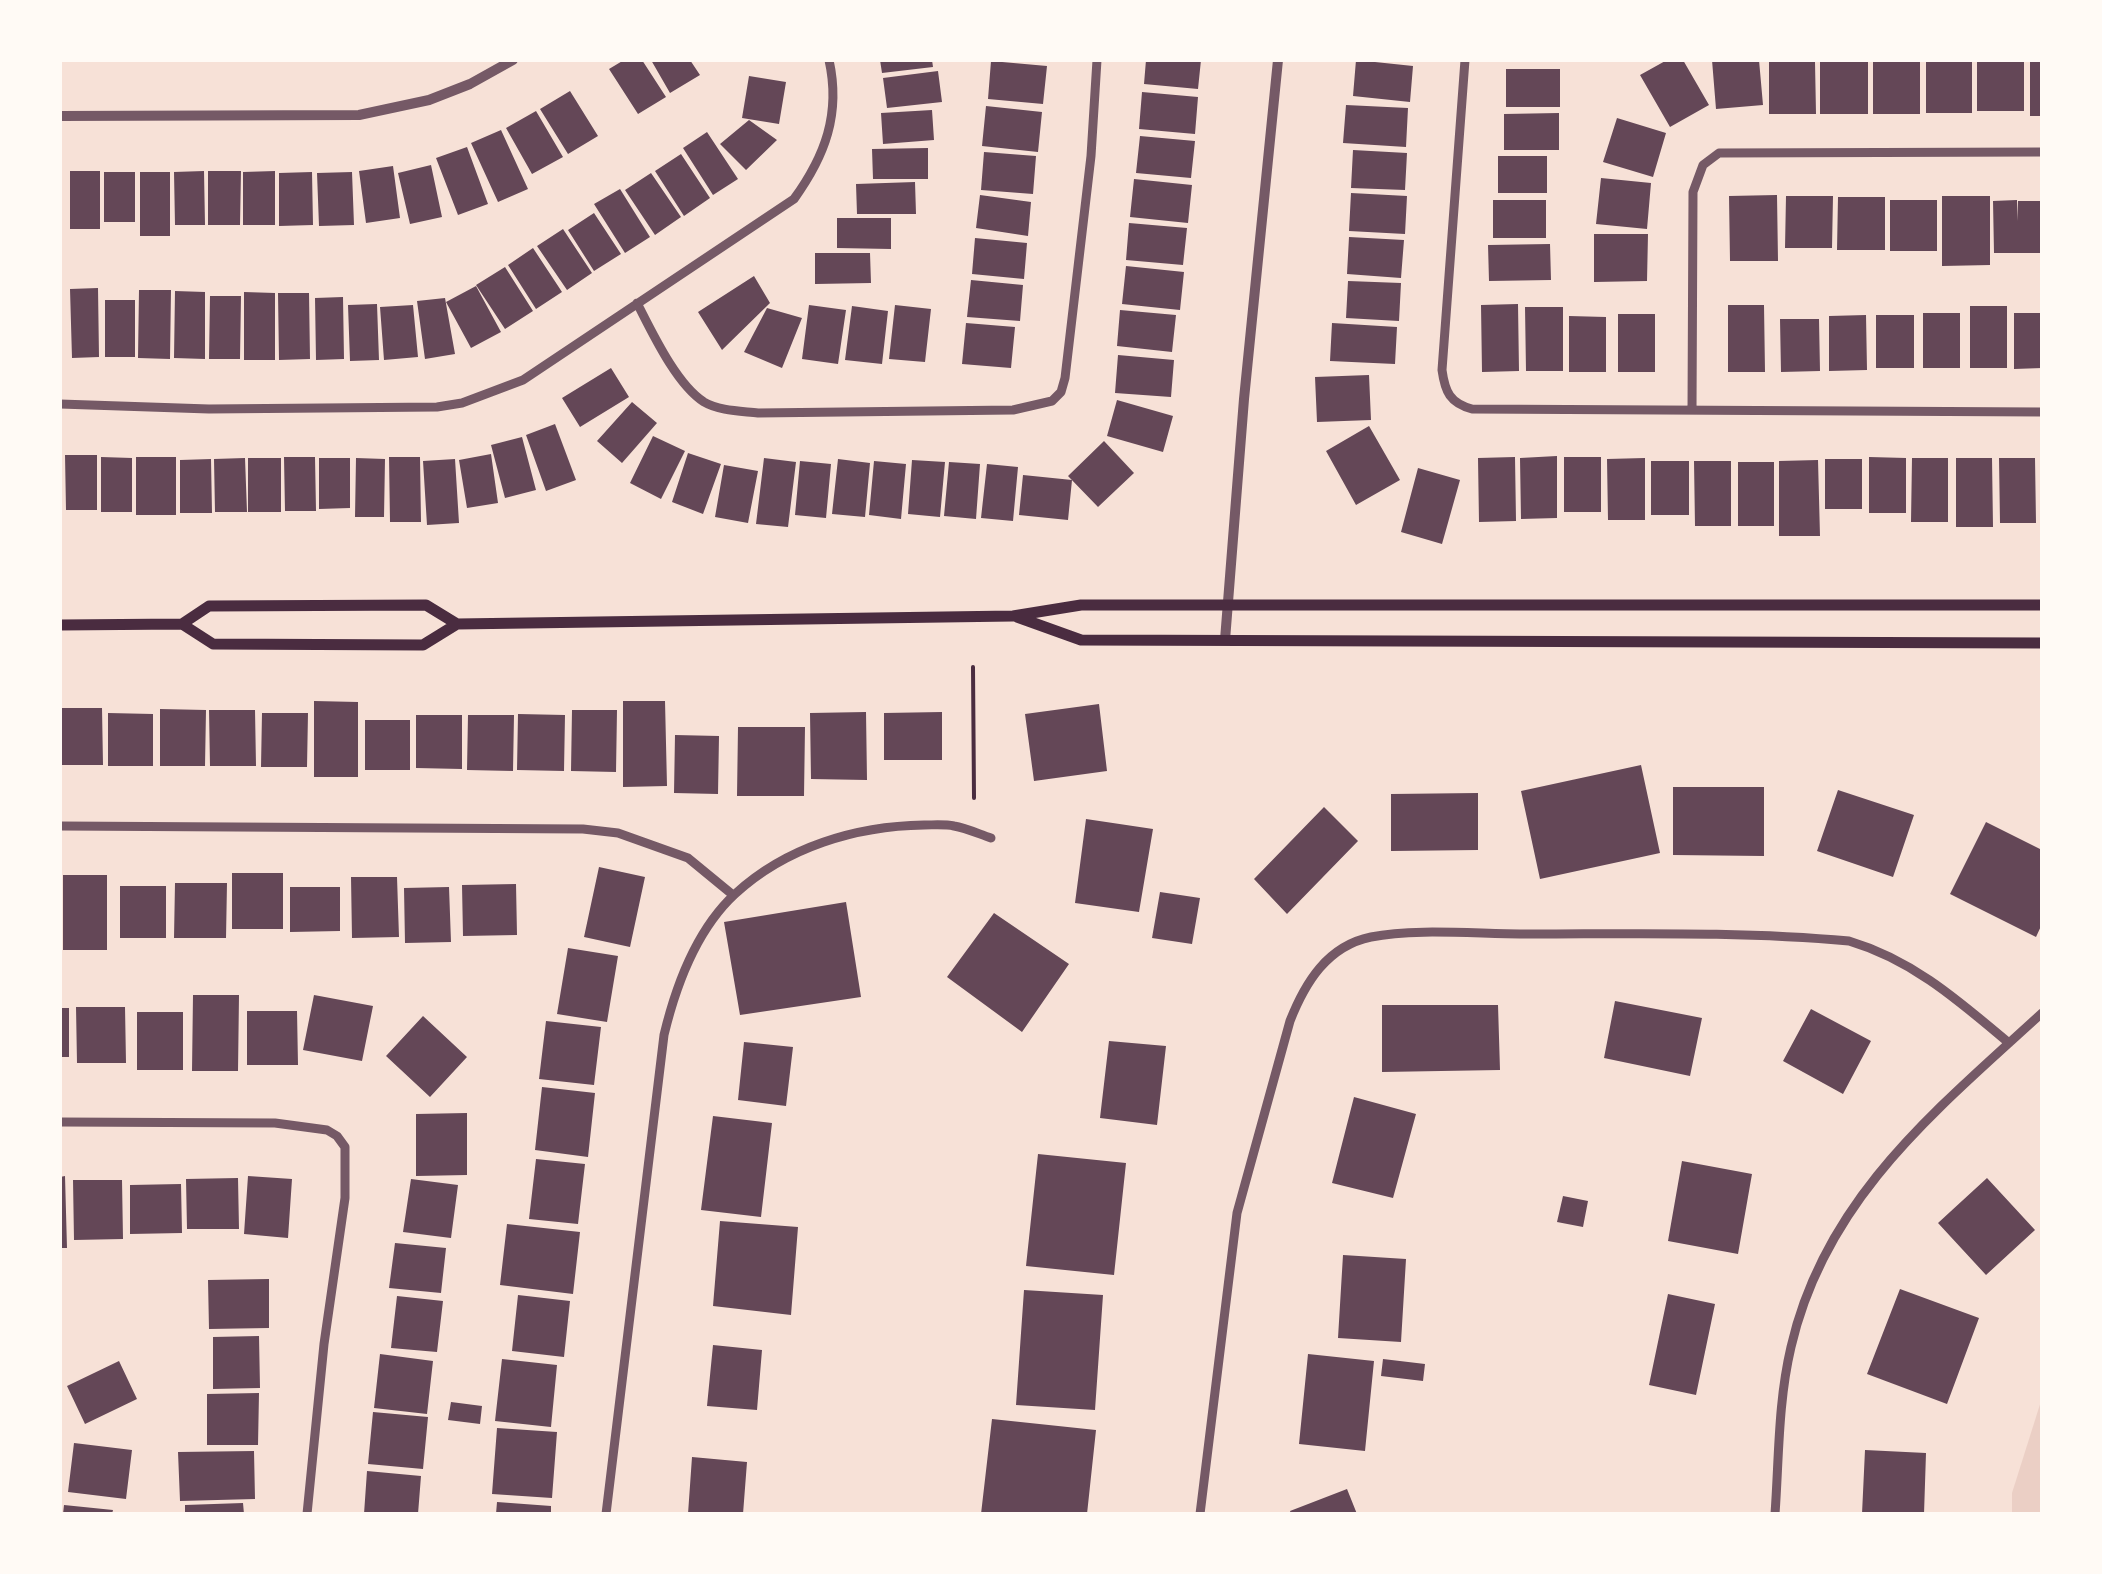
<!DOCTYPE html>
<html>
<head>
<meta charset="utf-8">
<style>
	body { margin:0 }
	#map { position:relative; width:2102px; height:1574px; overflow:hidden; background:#f7e1d7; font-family:"DejaVu Sans",sans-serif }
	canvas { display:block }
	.frame { position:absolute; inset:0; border:62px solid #fffaf5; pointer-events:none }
</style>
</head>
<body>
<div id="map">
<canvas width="2102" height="1574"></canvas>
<div class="frame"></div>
</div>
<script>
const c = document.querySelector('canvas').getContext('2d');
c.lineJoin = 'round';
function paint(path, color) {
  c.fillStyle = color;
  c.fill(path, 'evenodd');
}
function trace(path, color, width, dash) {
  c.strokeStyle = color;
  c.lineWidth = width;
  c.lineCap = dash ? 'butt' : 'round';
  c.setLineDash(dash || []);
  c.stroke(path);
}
paint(new Path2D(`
	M2042 1398V1514H2012V1493Z`), '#ebcfc5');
paint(new Path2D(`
	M624 60H642L666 97 638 114 609 69Z
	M651 60H690L700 75 670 93Z
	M880 60H932L933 67 882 73Z
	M1146 60H1201L1198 89 1144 84Z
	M1356 60 1413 66 1410 102 1353 96Z
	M1667 60H1683L1709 105 1670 127 1640 75Z
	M1712 60H1759L1763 105 1716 109Z
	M1820 60H1868V114H1820Z
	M1977 60H2024V111H1977Z
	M2030 60H2042V116H2030Z
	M991 61 1047 66 1043 104 988 99Z
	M1873 61H1920V114H1873Z
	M1926 61 1972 62V113H1926Z
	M1769 62H1815L1816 114H1769Z
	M1506 69H1560V107H1506Z
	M938 71 942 102 887 108 883 78Z
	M749 76 786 82 779 124 742 118Z
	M570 91 598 136 568 154 540 109Z
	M1142 92 1198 97 1195 134 1139 129Z
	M1346 105 1408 108 1406 147 1343 143Z
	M986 106 1042 112 1038 152 982 146Z
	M932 110 934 140 883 144 881 113Z
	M536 111 563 157 532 174 506 128Z
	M1559 113V150H1504V114Z
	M1617 118 1666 133 1653 177 1603 162Z
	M749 120 777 140 746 170 720 144Z
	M501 130 528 189 498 202 471 143Z
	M707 132 738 179 713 195 683 148Z
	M1140 136 1195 141 1191 178 1136 173Z
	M467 147 488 204 458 215 436 158Z
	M928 148V179H873L872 149Z
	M1353 150 1407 153 1405 190 1351 188Z
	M984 152 1036 156 1033 194 981 190Z
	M681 154 710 198 684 216 655 171Z
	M1498 156H1547V193H1498Z
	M431 165 442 217 410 224 398 173Z
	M393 166 400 218 366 223 359 171Z
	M70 171H100V229H70Z
	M204 171 205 225H175L174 172Z
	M208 171H241L240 225H208Z
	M275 171V225H243V172Z
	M104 172H135V222H104Z
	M140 172H170V236H140Z
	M312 172 313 225 279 226V173Z
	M352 172 354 225 319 226 317 173Z
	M651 173 681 217 655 235 625 190Z
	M1601 178 1651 183 1647 229 1596 224Z
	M1134 179 1192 185 1188 223 1130 217Z
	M915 182 916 214H857L856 184Z
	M620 189 650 237 625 253 594 204Z
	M1351 193 1407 196 1405 234 1349 231Z
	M980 195 1031 202 1028 236 976 228Z
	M1777 195 1778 261H1730L1729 196Z
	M1786 196H1833L1832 248H1785Z
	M1942 196H1990V265L1942 266Z
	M1838 197H1885V250H1837Z
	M1493 200H1546V238H1493Z
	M1890 200H1937V251H1890Z
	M2017 200V221L2018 201H2041V253H1994L1993 201Z
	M594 213 621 254 594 271 568 230Z
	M837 218H891V249L837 248Z
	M1129 223 1187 228 1183 265 1126 260Z
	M563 229 592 273 567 290 537 246Z
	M1594 234H1648L1647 281 1594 282Z
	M1349 237 1404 240 1401 278 1347 274Z
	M975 238 1027 243 1024 279 972 274Z
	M1550 244 1551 280 1489 281 1488 245Z
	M533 248 562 292 536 309 508 265Z
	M815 253H870L871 283 815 284Z
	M1126 266 1184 272 1180 310 1122 304Z
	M505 267 533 311 505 329 476 285Z
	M754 276 770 303 722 350 698 312Z
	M971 280 1023 285 1020 321 967 317Z
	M1348 281 1401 283 1399 321 1346 318Z
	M476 286 501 332 471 348 446 302Z
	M98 288 99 357 72 358 70 289Z
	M139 290H171L170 359 138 358Z
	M175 291 205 292V359L174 358Z
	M244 292 275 293V360H244Z
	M278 293H309L310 359 279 360Z
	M210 296H241L240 359H209Z
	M343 297 344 359 316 360 315 298Z
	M445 298 455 354 425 359 417 301Z
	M105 300H135V357H105Z
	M377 304 379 360 350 361 348 305Z
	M1518 304 1519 371 1482 372 1481 305Z
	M413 305 418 357 384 360 380 307Z
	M809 305 846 310 838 364 802 359Z
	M895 305 931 309 925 362 889 359Z
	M1728 305H1764L1765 372H1728Z
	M852 306 888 311 882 364 845 360Z
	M1970 306H2007V368H1970Z
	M1525 307H1563V371H1526Z
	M767 308 802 318 782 368 744 352Z
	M1120 310 1176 315 1172 352 1117 346Z
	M1923 313H1960V368H1923Z
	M2014 313H2042V368L2014 369Z
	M1618 314H1655V372H1618Z
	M1866 315 1867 370 1829 371V316Z
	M1876 315H1914V368H1876Z
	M1569 316 1606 317V372H1569Z
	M1780 319H1819L1820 371 1781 372Z
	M966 323 1015 327 1011 368 962 364Z
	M1332 323 1397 327 1395 364 1330 361Z
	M1118 355 1174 360 1171 397 1115 393Z
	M611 368 629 397 580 427 562 398Z
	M1369 375 1371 420 1317 422 1315 377Z
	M1117 400 1173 416 1163 452 1107 436Z
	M632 402 657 423 622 463 597 441Z
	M555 424 576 480 546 491 526 435Z
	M1369 426 1400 480 1356 505 1326 451Z
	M653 436 685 451 661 499 630 483Z
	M522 437 536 490 505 498 491 445Z
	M1104 441 1134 473 1098 507 1068 476Z
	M688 453 721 464 703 514 672 502Z
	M491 454 498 503 467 508 459 460Z
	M65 455H97V510H66Z
	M1557 456V518L1521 519 1520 458Z
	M101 457 132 458V512H101Z
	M136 457H176V515H136Z
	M284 457H315L316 511H285Z
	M389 457H420L421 522H390Z
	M1515 457 1516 521 1479 522 1478 458Z
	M1564 457H1601V512H1564Z
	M1869 457 1906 458V513H1869Z
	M245 458 247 512H215L214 459Z
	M248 458H281V512H248Z
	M319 458H350V508L319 509Z
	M356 458 385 459 384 517H355Z
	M764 458 796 462 788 527 756 524Z
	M1645 458V520H1608L1607 459Z
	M1912 458H1948V522H1911Z
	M1956 458H1992L1993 527H1956Z
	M1999 458H2035L2036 523H2000Z
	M211 459 212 513H180V460Z
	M455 459 459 523 427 525 423 461Z
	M838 459 870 463 865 517 832 514Z
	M1825 459H1862V509H1825Z
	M912 460 945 462 940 517 908 514Z
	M1818 460 1820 536H1779V461Z
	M800 461 831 464 826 518 795 515Z
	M874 461 906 464 901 519 869 515Z
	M1651 461H1689V515H1651Z
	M1694 461H1731V526H1695Z
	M949 462 980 464 976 519 944 516Z
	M1738 462H1774V526H1738Z
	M987 464 1018 467 1013 521 981 518Z
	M724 465 758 471 748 523 715 517Z
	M1418 468 1460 480 1442 544 1401 532Z
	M1023 475 1072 480 1068 520 1019 515Z
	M314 701 358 702V777H314Z
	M623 701H665L667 786 623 787Z
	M1099 704 1107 771 1034 781 1025 714Z
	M60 708H102L103 765H60Z
	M160 709 206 710 205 766H160Z
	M209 710H255L256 766H210Z
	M572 710H617L616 772 571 771Z
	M866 712 867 780 811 779 810 713Z
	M942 712V760H884V713Z
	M108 713 153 714V766H108Z
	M262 713H308L307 767H261Z
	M518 714 565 715 564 771 517 770Z
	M416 715H462V769L416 768Z
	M468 715H514L513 771 467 770Z
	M365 720H410V770H365Z
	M738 727H805L804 796H737Z
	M675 735 719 736 718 794 674 793Z
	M1641 765 1660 853 1540 879 1521 791Z
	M1673 787H1764V856L1673 855Z
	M1838 790 1914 815 1893 877 1817 851Z
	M1478 793V850L1391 851V794Z
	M1324 807 1358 841 1287 914 1254 879Z
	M1086 819 1153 829 1139 912 1075 903Z
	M1986 822 2042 850V924L2036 937 1950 894Z
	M599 867 645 877 630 947 584 937Z
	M232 873H283V929H232Z
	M63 875H107V950H63Z
	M351 877H397L399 937 352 938Z
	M175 883H227L226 938H174Z
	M516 884 517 935 463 936 462 885Z
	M120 886H166V938H120Z
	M290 887H340V931L290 932Z
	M449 887 451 942 405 943 404 888Z
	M1160 892 1200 898 1192 944 1152 938Z
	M846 902 861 997 740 1015 724 922Z
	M994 913 1069 964 1022 1032 947 977Z
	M568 948 618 956 607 1022 557 1014Z
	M193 995H239L238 1071H192Z
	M314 995 373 1006 362 1061 303 1050Z
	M1615 1001 1702 1018 1690 1076 1604 1058Z
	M1382 1005H1498L1500 1070 1382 1072Z
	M76 1007H125L126 1063H77Z
	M60 1008H69V1057H60Z
	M1811 1009 1871 1041 1843 1094 1783 1061Z
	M247 1011H297L298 1065H247Z
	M137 1012H183V1070H137Z
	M423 1016 467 1057 430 1097 386 1056Z
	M546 1021 601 1027 594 1085 539 1079Z
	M1109 1041 1166 1046 1157 1125 1100 1118Z
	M744 1042 793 1047 786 1106 738 1100Z
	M542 1087 595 1093 588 1157 535 1150Z
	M1354 1097 1416 1114 1393 1198 1332 1183Z
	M467 1113V1175L416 1176V1114Z
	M713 1116 772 1123 761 1217 701 1210Z
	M1038 1154 1126 1163 1114 1275 1026 1266Z
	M536 1159 585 1164 578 1224 529 1219Z
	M1682 1161 1752 1174 1738 1254 1668 1241Z
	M65 1176 67 1248H60V1177Z
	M248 1176 292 1179 288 1238 244 1234Z
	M238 1178 239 1229H187L186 1179Z
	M1987 1178 2035 1230 1986 1275 1938 1223Z
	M411 1179 458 1185 451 1238 403 1232Z
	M73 1180H122L123 1239 74 1240Z
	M181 1184 182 1233 130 1234V1185Z
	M1563 1196 1588 1201 1583 1227 1557 1222Z
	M720 1221 798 1227 791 1315 713 1306Z
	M507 1224 580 1232 573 1294 500 1285Z
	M395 1243 446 1248 441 1293 389 1288Z
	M1343 1255 1406 1259 1401 1342 1338 1338Z
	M269 1279V1328L209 1329 208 1280Z
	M1900 1289 1979 1318 1947 1404 1867 1374Z
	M1024 1290 1103 1295 1095 1410 1016 1405Z
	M1668 1294 1715 1304 1696 1395 1649 1385Z
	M518 1295 570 1301 564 1357 512 1351Z
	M397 1296 443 1301 437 1352 391 1348Z
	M259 1336 260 1388 213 1389V1337Z
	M713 1345 762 1350 757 1410 707 1406Z
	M380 1354 433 1361 427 1414 374 1408Z
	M1308 1354 1374 1361 1365 1451 1299 1444Z
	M502 1359 557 1365 551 1427 495 1421Z
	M1383 1359 1425 1364 1423 1381 1381 1376Z
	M119 1361 137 1399 85 1424 67 1386Z
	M259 1393 258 1445H207V1394Z
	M451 1402 482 1406 480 1424 448 1420Z
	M373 1412 428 1417 423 1469 368 1464Z
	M992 1419 1096 1430 1087 1514H981Z
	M497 1428 557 1432 552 1498 492 1494Z
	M74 1443 132 1450 126 1499 68 1492Z
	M1865 1450 1926 1453 1924 1514H1862Z
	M254 1451 255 1499 180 1501 178 1452Z
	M692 1457 747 1462 743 1514H688Z
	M367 1471 421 1476 418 1514H364Z
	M1347 1489 1357 1514H1291L1290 1511Z
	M497 1502 551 1506V1514H496Z
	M243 1503 244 1514H185V1505Z
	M64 1505 113 1510 112 1514H63Z`), '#644757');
trace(new Path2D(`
	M973 667 974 798`), '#4a2c40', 4);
trace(new Path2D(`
	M1465 60 1442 370C1445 392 1450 403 1472 409L2042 412
	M637 303C652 332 676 384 704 402 719 411 741 411 758 413L1013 410 1052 401 1061 392 1065 378 1091 156 1097 60
	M60 404 209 409 437 407 462 403 523 380 794 199C825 156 841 114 829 60
	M1692 410 1693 192 1703 165 1719 153 2042 152
	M60 826 583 829 618 833 688 858 733 895
	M60 1122 275 1123 327 1130 337 1136 345 1147V1198L324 1344 307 1514
	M606 1514 664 1035C676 985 696 930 735 894 786 847 856 826 924 825 934 825 945 824 954 826 966 828 979 834 991 838
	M1200 1514 1237 1213 1290 1021C1305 983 1327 946 1371 937 1414 928 1477 934 1523 934 1631 934 1741 931 1849 941 1913 960 1959 1001 2009 1043
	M1775 1514C1779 1458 1778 1402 1791 1347 1825 1199 1935 1111 2042 1013`), '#755966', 9);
trace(new Path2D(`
	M60 116 359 115 429 100 470 84 513 60
	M1225 640 1244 399 1278 60`), '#755966', 10);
trace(new Path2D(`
	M1017 617 1081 640 2042 643
	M182 624 209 606 426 605 457 624
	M60 625 182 624 213 644 423 645 457 624 1013 616 1081 605H2042`), '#4a2c40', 11);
</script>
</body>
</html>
